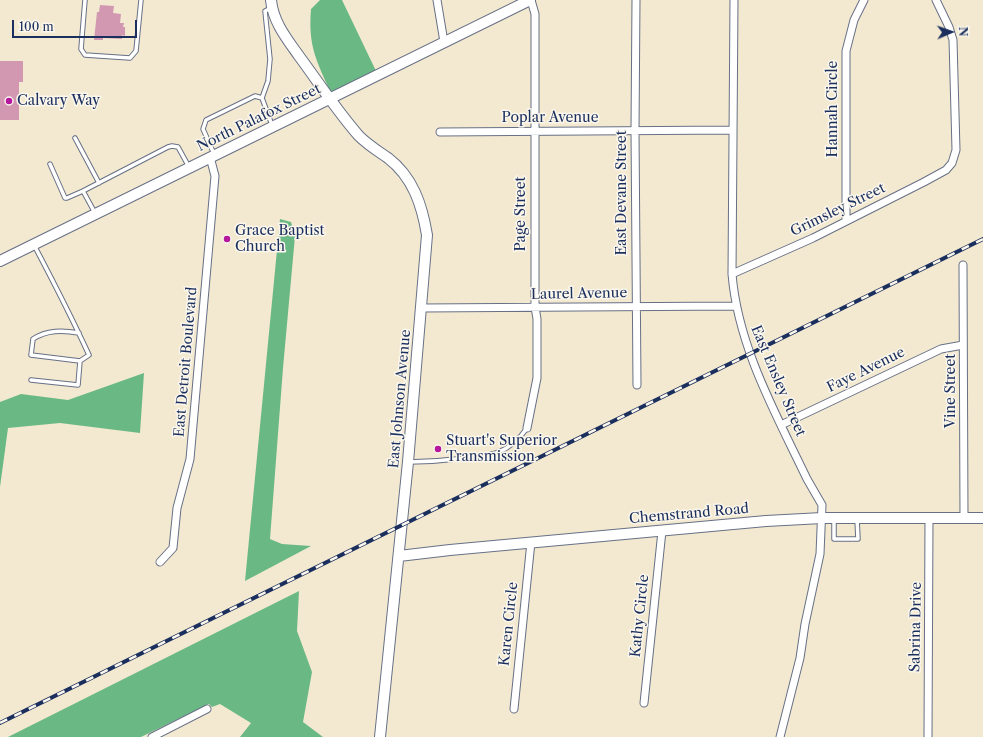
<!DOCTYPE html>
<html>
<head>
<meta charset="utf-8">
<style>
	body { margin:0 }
	#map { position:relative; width:983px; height:737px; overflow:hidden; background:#f3e9d0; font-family:"Libre Caslon Text",serif }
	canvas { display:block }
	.north { position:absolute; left:931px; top:12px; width:40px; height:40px; -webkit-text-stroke:3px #fbf7ec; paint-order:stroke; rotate:88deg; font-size:11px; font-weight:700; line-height:16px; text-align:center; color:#1b2f5e }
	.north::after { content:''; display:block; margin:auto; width:14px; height:18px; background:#1b2f5e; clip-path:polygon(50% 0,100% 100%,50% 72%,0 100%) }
	.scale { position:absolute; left:12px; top:20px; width:125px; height:18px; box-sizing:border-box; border:2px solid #1b2f5e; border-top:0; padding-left:5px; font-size:12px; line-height:14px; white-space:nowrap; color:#1b2f5e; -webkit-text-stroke:3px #fbf7ec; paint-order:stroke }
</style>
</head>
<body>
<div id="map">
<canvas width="983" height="737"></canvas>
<div class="north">N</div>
<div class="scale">100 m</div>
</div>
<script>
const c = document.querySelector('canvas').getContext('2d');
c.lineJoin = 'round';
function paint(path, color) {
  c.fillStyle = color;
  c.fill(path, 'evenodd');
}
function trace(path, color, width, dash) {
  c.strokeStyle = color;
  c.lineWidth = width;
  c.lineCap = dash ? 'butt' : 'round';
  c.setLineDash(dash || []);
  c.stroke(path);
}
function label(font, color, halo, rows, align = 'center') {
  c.font = font + ' "Libre Caslon Text",serif';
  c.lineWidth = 3;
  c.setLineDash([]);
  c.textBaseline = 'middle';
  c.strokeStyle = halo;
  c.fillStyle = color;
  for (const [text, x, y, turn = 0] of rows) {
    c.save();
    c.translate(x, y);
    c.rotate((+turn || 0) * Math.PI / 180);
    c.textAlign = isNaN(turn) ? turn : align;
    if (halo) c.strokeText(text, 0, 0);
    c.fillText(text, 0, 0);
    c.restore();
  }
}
paint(new Path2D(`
	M320 0H342L376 71 331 93C316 60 308 46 311 9Z
	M280 219 291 222 295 236 283 368 270 539 282 544 311 546 245 581Z
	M144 373 140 433 60 423 8 428 0 487V402L21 394 68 400Z
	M299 591 297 631 312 672 303 722 323 737H240L251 723 220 704 212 707 209 704 141 737H8Z`), '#6ab984');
paint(new Path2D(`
	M100 5 114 6 113 13 121 14 120 23H124L123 27H125V36L122 35V39L103 38V40H94L97 12H99Z
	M0 61H23V82H19V120H0Z`), '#d297b1');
const lane = new Path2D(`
	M85 0 81 49 85 55 130 58 136 51 141 0
	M271 8 265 11 270 59 268 81 262 98 272 125
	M75 138 99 183
	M214 154 203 129 206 120 255 96 262 98
	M50 164 65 198H67L83 191
	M95 213 83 191 168 147 172 146 178 147 189 167
	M34 245C53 281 72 318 89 355L80 361 31 355 33 339C47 330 62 330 79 333
	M31 380 78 385 80 361
	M409 462C425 462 440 461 456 459 487 456 508 456 527 428
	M834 519V539H858L857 519`);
const street = new Path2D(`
	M437 0 444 42
	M636 0 635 131 637 385
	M734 0 732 274C738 347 776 414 807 479L822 505 820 554 805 624 800 658 780 737
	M440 132 733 130
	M846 221V51L854 20 864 0
	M963 265 964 518
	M732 274 813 238 924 182 946 170 952 163 956 150 953 40 949 27 936 0
	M422 308 735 306
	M781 425 941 349 963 345
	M527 428 537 378V319L535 307V14L531 0
	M160 562 173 548 177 508 190 459 215 176 210 157
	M644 703 662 531
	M514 709 531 542
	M152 737 207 709
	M928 737 929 518`);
const secondary = new Path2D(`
	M271 0C273 22 287 39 299 56 319 83 337 111 359 136 368 145 378 151 388 158 413 177 422 205 427 235L408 462 380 737
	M0 261 530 0
	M399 556 450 550 766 521 822 518H983`);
trace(lane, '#677086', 5.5);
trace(street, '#677086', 9);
trace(secondary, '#677086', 12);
trace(lane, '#fff', 3.5);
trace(street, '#fff', 7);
trace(secondary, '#fff', 10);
const rail = new Path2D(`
	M0 723 983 239`);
trace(rail, '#1b2f5e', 4);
trace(rail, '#fbf7ec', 2.5, [8]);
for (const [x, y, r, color] of [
	[9,101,4,"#b5179e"],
	[227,239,4,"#b5179e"],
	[438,449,4,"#b5179e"]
]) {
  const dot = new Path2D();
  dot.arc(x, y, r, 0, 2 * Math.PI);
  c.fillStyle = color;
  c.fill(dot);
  trace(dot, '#fbf7ec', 1.5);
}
label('14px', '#1b2f5e', '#fbf7ec', [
	["Calvary Way",17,101],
	["Grace Baptist",235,231],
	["Church",235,247],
	["Stuart's Superior",446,441],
	["Transmission",446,457]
], 'left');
label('14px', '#1b2f5e', '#fbf7ec', [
	["Hannah Circle",833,109,-90],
	["North Palafox Street",259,118,-26],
	["Poplar Avenue",550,118],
	["East Devane Street",622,193,-90],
	["Grimsley Street",838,210,-26],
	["Page Street",521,214,-90],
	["Laurel Avenue",579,294,-1],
	["East Detroit Boulevard",186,362,-85],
	["Faye Avenue",866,370,-26],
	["East Ensley Street",778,381,67],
	["Vine Street",951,391,-90],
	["East Johnson Avenue",400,399,-85],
	["Chemstrand Road",689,514,-5],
	["Kathy Circle",640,616,-84],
	["Karen Circle",509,624,-84],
	["Sabrina Drive",916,627,-89]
]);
</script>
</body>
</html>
